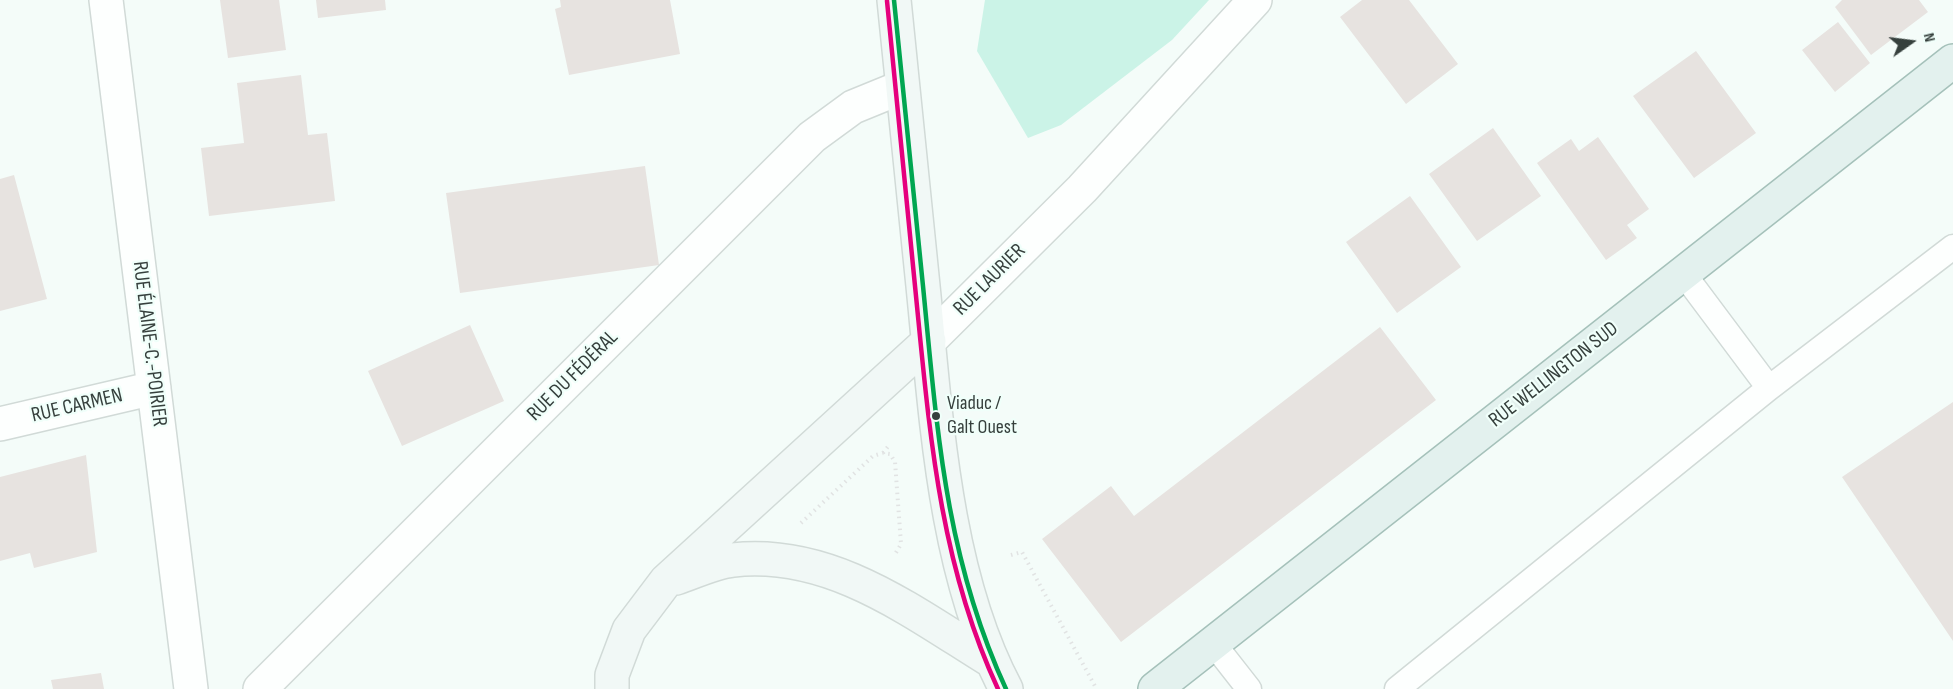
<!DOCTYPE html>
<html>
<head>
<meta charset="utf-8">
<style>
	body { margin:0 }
	#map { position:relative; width:1953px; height:689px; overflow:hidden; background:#f4fcf9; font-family:"Sofia Sans Condensed",sans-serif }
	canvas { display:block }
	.north { position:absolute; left:1881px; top:12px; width:60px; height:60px; -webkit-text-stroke:4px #f0fffa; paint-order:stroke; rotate:76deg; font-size:16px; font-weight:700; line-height:24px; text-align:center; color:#36403d }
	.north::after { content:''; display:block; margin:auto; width:21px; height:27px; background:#36403d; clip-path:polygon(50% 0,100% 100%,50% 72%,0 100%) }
</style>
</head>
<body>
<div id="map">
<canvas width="1953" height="689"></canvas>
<div class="north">N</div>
</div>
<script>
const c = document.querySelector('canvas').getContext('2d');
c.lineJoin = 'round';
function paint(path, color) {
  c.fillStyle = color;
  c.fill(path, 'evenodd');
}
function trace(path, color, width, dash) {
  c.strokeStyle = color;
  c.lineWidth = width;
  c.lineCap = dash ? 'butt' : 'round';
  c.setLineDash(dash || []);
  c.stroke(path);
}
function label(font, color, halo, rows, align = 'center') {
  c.font = font + ' "Sofia Sans Condensed",sans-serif';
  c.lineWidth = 4.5;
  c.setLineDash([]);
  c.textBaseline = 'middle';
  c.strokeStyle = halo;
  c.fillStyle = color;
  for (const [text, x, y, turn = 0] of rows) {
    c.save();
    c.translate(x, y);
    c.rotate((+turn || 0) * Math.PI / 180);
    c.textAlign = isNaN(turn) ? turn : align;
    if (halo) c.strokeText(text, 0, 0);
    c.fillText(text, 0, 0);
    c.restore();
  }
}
paint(new Path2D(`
	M985 0H1209L1172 40 1061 125 1028 138 977 51Z`), '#cbf3e7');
paint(new Path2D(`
	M220 0H279L286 50 228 58Z
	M316 0H385L386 10 318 18Z
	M560 0H670L680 54 569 75 555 9 561 7Z
	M1362 0H1409L1458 64 1406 104 1340 17Z
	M1842 0H1919L1928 12 1871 55 1835 7Z
	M1838 22 1870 63 1835 92 1802 50Z
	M1696 51 1756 133 1694 178 1633 96Z
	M301 75 308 135 327 133 335 201 209 216 201 148 244 143 237 83Z
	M1493 128 1541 196 1477 241 1429 174Z
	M1598 137 1649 209 1627 225 1637 238 1606 260 1537 163 1571 139 1579 151Z
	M645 166 659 265 460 293 446 193Z
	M14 175 47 299 0 311V179Z
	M1410 196 1461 267 1397 313 1346 242Z
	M470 325 504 401 402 446 368 371Z
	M1380 327 1436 400 1121 642 1042 539 1111 486 1134 516Z
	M1953 402V641L1842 477Z
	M86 455 97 552 34 568 30 553 0 561V477Z
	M101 673 104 689H53L51 680Z`), '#e7e3e0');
const lane = new Path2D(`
	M1683 273 1769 388 1953 247
	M1213 643 1249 689
	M1397 689 1769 388`);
const street = new Path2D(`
	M106 0 191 689
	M929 341 1082 189 1255 0
	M0 424 154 388
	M260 689 812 137 853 107 902 87`);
const secondary = new Path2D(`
	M894 0C903 95 914 190 923 286 936 415 944 573 1006 689
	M676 578C694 572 714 562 733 560 831 549 912 612 990 660
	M612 689V675L629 630 666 581 929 341`);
const primary = new Path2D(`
	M1155 689 1953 61`);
trace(lane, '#d1dad7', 27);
trace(street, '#d1dad7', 36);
trace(secondary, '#d1dad7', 36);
trace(primary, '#a5c1ba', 36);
trace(new Path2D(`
	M883 453 890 444
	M801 523 873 456 883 453 890 454 895 462 901 544 894 556
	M1011 555 1022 552 1096 688`), '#e1e3e3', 4, [1.5, 4.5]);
trace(lane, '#fdfffe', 24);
trace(street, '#fdfffe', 33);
trace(secondary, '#f1f8f6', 33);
trace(primary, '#e3f1ee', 33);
trace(new Path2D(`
	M894 0C903 95 914 190 923 286 937 428 945 557 1006 689`), '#00a651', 4.5);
trace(new Path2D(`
	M887 1C896 96 906 191 915 286 929 425 938 560 998 689`), '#e5007d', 4.5);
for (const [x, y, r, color] of [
	[936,416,5,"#36403d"]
]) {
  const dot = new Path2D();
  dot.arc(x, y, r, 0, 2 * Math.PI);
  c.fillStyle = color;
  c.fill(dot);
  trace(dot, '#f0fffa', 2);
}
label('20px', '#36403d', '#f0fffa', [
	["Viaduc /",947,404],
	["Galt Ouest",947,428]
], 'left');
label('21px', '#36403d', '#f0fffa', [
	["RUE LAURIER",990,280,-45],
	["RUE ÉLAINE-C.-POIRIER",149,344,83],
	["RUE WELLINGTON SUD",1554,375,-38],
	["RUE DU FÉDÉRAL",573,376,-45],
	["RUE CARMEN",77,406,-13]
]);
</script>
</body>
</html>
